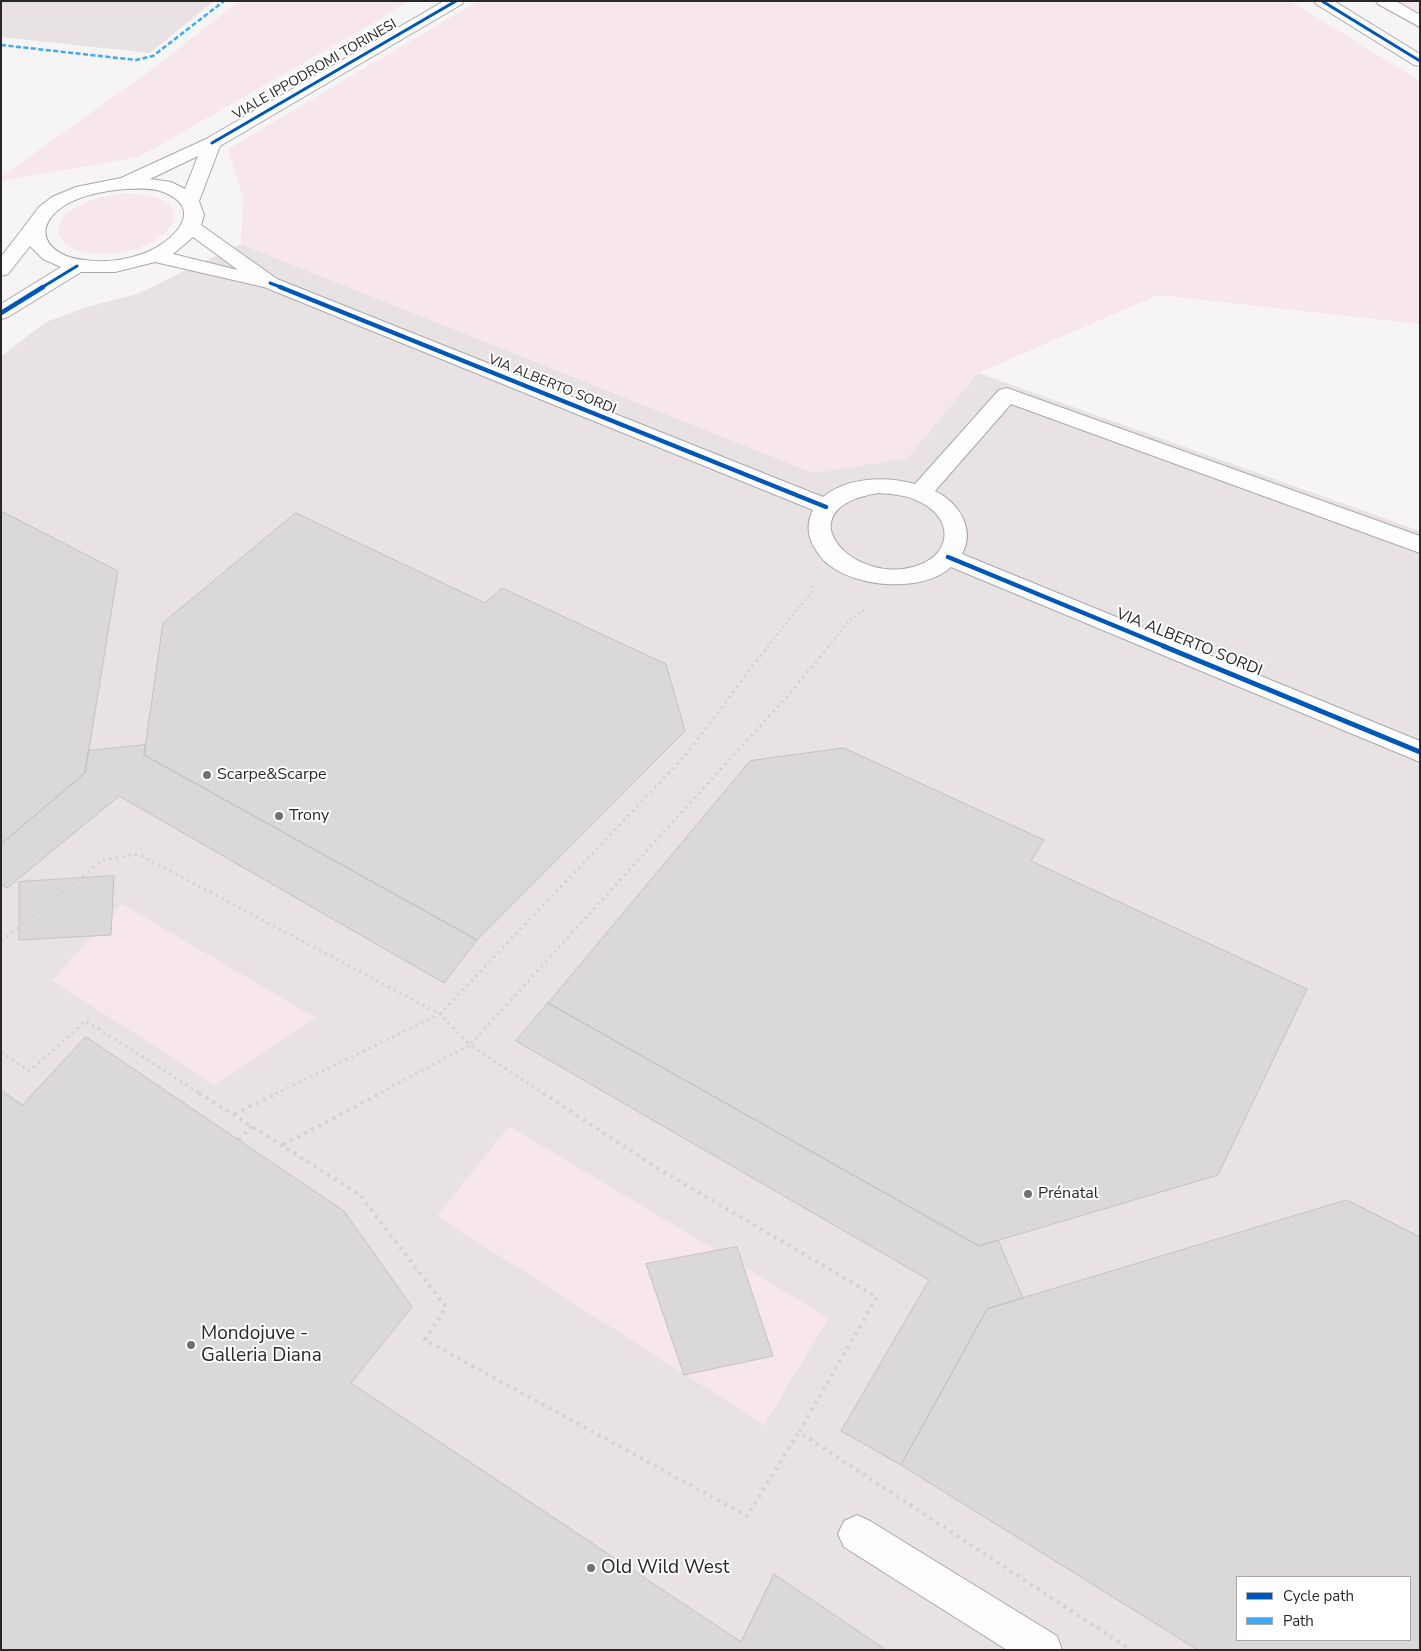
<!DOCTYPE html>
<html>
<head>
<meta charset="utf-8">
<style>
	body { margin:0 }
	#map { position:relative; width:1421px; height:1651px; overflow:hidden; background:#f6f4f5; font-family:"Nunito Sans",sans-serif }
	canvas { display:block }
	.frame { position:absolute; inset:0; border:2px solid #292829; pointer-events:none }
	.legend { position:absolute; left:1236px; top:1576px; width:175px; height:65px; box-sizing:border-box; background:#fff; border:1px solid #a9a9a9; margin:0; padding:6px 9px; list-style:none; font-size:15px; color:#292829 }
	.legend li { display:flex; align-items:center; gap:10px; height:25px }
	.legend b { width:25px; border:1px solid #a9a9a9 }
</style>
</head>
<body>
<div id="map">
<canvas width="1421" height="1651"></canvas>
<div class="frame"></div>
<ul class="legend">
<li><b style="height:6px;background:#0057b8"></b>Cycle path</li>
<li><b style="height:6px;background:#3fa9f5"></b>Path</li>
</ul>
</div>
<script>
const c = document.querySelector('canvas').getContext('2d');
c.lineJoin = 'round';
function paint(path, color) {
  c.fillStyle = color;
  c.fill(path, 'evenodd');
}
function trace(path, color, width, dash) {
  c.strokeStyle = color;
  c.lineWidth = width;
  c.lineCap = dash ? 'butt' : 'round';
  c.setLineDash(dash || []);
  c.stroke(path);
}
function label(font, color, halo, rows, align = 'center') {
  c.font = font + ' "Nunito Sans",sans-serif';
  c.lineWidth = 4;
  c.setLineDash([]);
  c.textBaseline = 'middle';
  c.strokeStyle = halo;
  c.fillStyle = color;
  for (const [text, x, y, turn = 0] of rows) {
    c.save();
    c.translate(x, y);
    c.rotate((+turn || 0) * Math.PI / 180);
    c.textAlign = isNaN(turn) ? turn : align;
    if (halo) c.strokeText(text, 0, 0);
    c.fillText(text, 0, 0);
    c.restore();
  }
}
paint(new Path2D(`
	M1 1H214L150 53 1 37Z
	M241 244 814 473 907 458 978 373 1420 531V1650H1V356L46 322 90 306 137 294ZM1237 1577H1410V1640H1237Z`), '#e9e2e4');
paint(new Path2D(`
	M239 1H411L139 157 1 181V177L158 65Z
	M478 1H1290L1420 81V324L1158 295 978 373 907 458 814 473 241 244 243 199 228 149Z
	M1370 1H1420V30Z
	M124 193C223 196 157 263 91 253 81 252 70 249 63 241 59 237 58 233 59 227 64 204 104 196 124 193Z
	M122 904 316 1018 214 1085 52 980Z
	M509 1126 829 1318 764 1425 437 1216Z`), '#f7e7ec');
const building = new Path2D(`
	M1 511 118 571 85 773 1 844Z
	M296 513 485 603 502 588 666 664 685 731 477 940 144 755 163 623Z
	M145 745 144 755 477 940 444 983 119 796 7 888 1 884V844L85 773 88 751Z
	M844 748 1044 840 1031 861 1307 989 1218 1175 979 1246 548 1003 750 761Z
	M114 876 111 935 19 940V882Z
	M548 1003 979 1246 998 1240 1023 1298 987 1309 901 1465 841 1431 929 1280 516 1041Z
	M86 1037 344 1211 412 1307 351 1383 741 1642 774 1574 886 1650H1V1090L22 1105Z
	M1347 1200 1420 1237V1650H1198L901 1465 987 1309ZM1237 1577H1410V1640H1237Z
	M737 1247 773 1356 684 1375 646 1264Z`);
paint(building, '#dad8d9');
trace(building, '#c3c2c2', 1);
const minor = new Path2D(`
	M444 1H464L462 4 220 146 199 201 204 215 201 225 277 279 823 497C848 477 885 476 915 484L999 390 1007 388 1420 536V553L1011 404 935 491C958 502 976 529 962 554L1420 741V762L951 567C923 593 857 588 828 564 822 560 818 553 814 547 807 535 807 522 813 510L264 287 155 262 115 272H81L8 317 1 319V304L61 267 43 259 30 246 8 274 1 276V257L39 207 52 197 76 187 121 178 206 139ZM198 156 185 189 171 182 150 179ZM125 189C137 189 152 187 163 192 207 209 173 242 145 253 126 260 105 263 85 260 47 257 28 227 67 204 85 194 105 191 125 189ZM193 237 238 270 173 254ZM878 493C893 494 908 495 922 503 953 519 952 553 919 565 855 589 780 509 878 493Z
	M1314 1H1334L1420 54V66L1414 65 1316 4Z
	M1376 1H1396L1420 15V27L1378 4Z
	M857 1515 870 1521 1057 1636 1062 1650H1007L844 1547 838 1534 844 1521Z`);
trace(minor, '#aaa9a9', 2);
trace(new Path2D(`
	M767 647 811 593 813 585
	M828 647 850 620 866 608`), '#d4d3d3', 2.5, [2, 3]);
trace(new Path2D(`
	M1 941 103 860 138 854 440 1014 685 756 768 646
	M1 1052 29 1071 86 1021 201 1094
	M275 1094 440 1014 470 1045 378 1094
	M545 1094 470 1045 793 690 829 646`), '#d4d3d3', 3, [2.5, 4]);
trace(new Path2D(`
	M199 1093 360 1195 446 1307 425 1340 747 1516 799 1432
	M543 1093 654 1166 877 1297 799 1432 1131 1650
	M234 1114 278 1093
	M239 1140 252 1126
	M283 1145 381 1093`), '#d4d3d3', 4, [3, 5]);
paint(minor, '#fefdfe');
trace(new Path2D(`
	M1 45 136 60 153 56 224 1`), '#3fa9f5', 2.5, [5, 2.5]);
trace(new Path2D(`
	M1322 1 1420 61
	M212 143 456 1
	M270 283 283 288
	M41 288 77 266`), '#0057b8', 3);
trace(new Path2D(`
	M280 287 826 507
	M1 313 43 287
	M948 557 1166 647`), '#0057b8', 4.5);
trace(new Path2D(`
	M1163 646 1420 752`), '#0057b8', 5);
for (const [x, y, r, color] of [
	[207,775,5,"#716f70"],
	[279,816,5,"#716f70"],
	[1028,1194,5,"#716f70"],
	[191,1345,5,"#716f70"],
	[591,1568,5,"#716f70"]
]) {
  const dot = new Path2D();
  dot.arc(x, y, r, 0, 2 * Math.PI);
  c.fillStyle = color;
  c.fill(dot);
  trace(dot, '#fff', 2);
}
label('14px', '#292829', '#fff', [
	["VIALE IPPODROMI TORINESI",315,70,-30],
	["VIA ALBERTO SORDI",552,385,22]
]);
label('16px', '#292829', '#fff', [
	["VIA ALBERTO SORDI",1189,643,22]
]);
label('16px', '#292829', '#fff', [
	["Scarpe&Scarpe",217,775],
	["Trony",289,816],
	["Prénatal",1038,1194]
], 'left');
label('19px', '#292829', '#fff', [
	["Mondojuve -",201,1334],
	["Galleria Diana",201,1356],
	["Old Wild West",601,1568]
], 'left');
</script>
</body>
</html>
